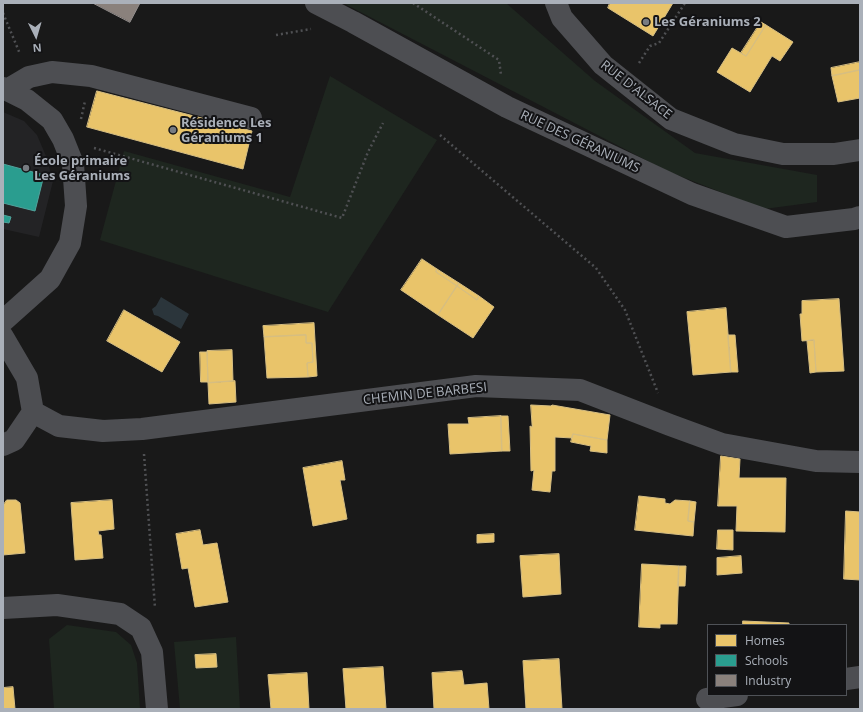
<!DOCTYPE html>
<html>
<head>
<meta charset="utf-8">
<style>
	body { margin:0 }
	#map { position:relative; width:863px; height:712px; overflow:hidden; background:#191919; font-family:"Open Sans",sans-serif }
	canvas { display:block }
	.frame { position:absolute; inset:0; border:4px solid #aab0b9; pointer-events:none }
	.legend { position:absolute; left:707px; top:624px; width:140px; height:72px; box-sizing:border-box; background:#131315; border:1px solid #4f5257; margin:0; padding:5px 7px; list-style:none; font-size:12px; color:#aab0b9 }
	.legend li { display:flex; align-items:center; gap:8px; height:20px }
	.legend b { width:20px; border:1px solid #4f5257 }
	.north { position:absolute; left:16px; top:16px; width:40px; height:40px; -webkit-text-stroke:3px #131315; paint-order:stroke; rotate:175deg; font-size:11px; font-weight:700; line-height:16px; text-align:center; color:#aab0b9 }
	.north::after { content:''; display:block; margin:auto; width:14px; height:18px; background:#aab0b9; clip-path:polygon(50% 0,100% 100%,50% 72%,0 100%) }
</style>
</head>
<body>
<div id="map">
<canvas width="863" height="712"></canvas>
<div class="frame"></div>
<ul class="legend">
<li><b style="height:11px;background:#e9c46a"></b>Homes</li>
<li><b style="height:11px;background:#2a9d8f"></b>Schools</li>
<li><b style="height:11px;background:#8a817c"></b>Industry</li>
</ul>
<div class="north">N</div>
</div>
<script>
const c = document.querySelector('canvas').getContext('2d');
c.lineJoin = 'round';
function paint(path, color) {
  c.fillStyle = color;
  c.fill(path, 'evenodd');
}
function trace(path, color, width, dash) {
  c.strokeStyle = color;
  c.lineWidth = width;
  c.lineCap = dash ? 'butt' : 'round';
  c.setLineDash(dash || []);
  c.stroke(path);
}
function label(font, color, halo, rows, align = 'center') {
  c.font = font + ' "Open Sans",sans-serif';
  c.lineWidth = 4;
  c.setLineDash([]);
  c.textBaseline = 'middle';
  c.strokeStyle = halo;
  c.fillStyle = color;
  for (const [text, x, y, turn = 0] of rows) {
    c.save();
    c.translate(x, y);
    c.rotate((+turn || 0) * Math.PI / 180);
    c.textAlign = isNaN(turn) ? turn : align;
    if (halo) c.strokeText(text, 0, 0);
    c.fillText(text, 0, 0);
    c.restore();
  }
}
paint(new Path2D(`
	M3 112 24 121 37 135 46 156 53 181 39 237 3 229Z`), '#232325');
paint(new Path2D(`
	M343 3H506L595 81 695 153 817 175V202L764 209 667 171Z
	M330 76 437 140 328 312 100 240 124 151 290 197Z
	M67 625 116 632 131 645 137 663 140 709H54L49 639Z
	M236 637 240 709H180L174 642Z`), '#1e261f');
paint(new Path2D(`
	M161 297 189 314 181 329 158 316 154 315 152 309 156 306Z`), '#2b353b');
const homes = new Path2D(`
	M610 3H673L653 36 608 8Z
	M761 22 766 25 746 56 741 53Z
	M766 25 793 42 780 61 772 56 750 92 717 72 732 48 746 56Z
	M860 62V70L832 76 831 68Z
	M860 70V98L838 102 832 76Z
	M97 91 252 131 243 169 87 127Z
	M422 259 437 269 436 272 457 286 438 315 401 290Z
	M437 269 459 283 457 286 436 272Z
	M459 283 479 296 477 300 457 286Z
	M457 286 477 300 479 296 494 307 473 338 438 315Z
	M839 299 844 371 816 372 814 340 802 341 800 314H802V301Z
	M726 308 731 372 693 375 687 312Z
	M124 310 180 342 162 372 107 341Z
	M314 323 317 376 308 377 307 363 313 362 312 343H306V335L264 337 263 326Z
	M306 335V343H312L313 362 307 363 308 377 267 378 264 337Z
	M728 335H735L738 372H731Z
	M814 340 816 372 810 373 807 341Z
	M232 350 233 381 208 383 207 351Z
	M200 352H207L208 382H201Z
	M235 381 236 402 209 404 208 383Z
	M531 405 551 406 552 405 610 415 607 440 573 434 572 438 555 437V471H552L550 492 532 490 534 470 531 471 530 426 532 427Z
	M501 416 502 451 450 454 448 424H469L468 418Z
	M501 416H508L510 451H502Z
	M573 434 607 440V453L590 451 591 446 571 442Z
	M721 456 740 459 739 478H786L785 532 736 531 737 506H718Z
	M342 461 345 480H340L347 519 313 526 303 468Z
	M639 496 665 499V503L670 504 675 500 690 501 688 521 694 522 693 536 635 530Z
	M7 500H16L20 503 25 553 3 555 4 504Z
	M112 500 114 529 98 531 99 535H101L103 558 75 560 71 503Z
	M690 501 696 502 694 522 688 521Z
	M846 511 860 512V580L844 579Z
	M200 530 203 545 217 543 228 602 195 607 188 568 182 569 176 534Z
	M718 530H733V550L717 549Z
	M494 534V542L477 543V535Z
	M559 554 561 594 523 597 520 556Z
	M741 556 742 573 717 575V558Z
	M642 564 679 566 677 624H660V628L639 627Z
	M679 566H686L685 586H678Z
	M743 621 789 623V625H743Z
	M216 654 217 667 196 668 195 655Z
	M559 659 562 709H526L523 661Z
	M383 667 386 709H346L343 669Z
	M462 671 464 685 487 683 489 709H434L432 673Z
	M307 673 309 709H271L268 675Z
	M13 687 15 709H3V688Z`);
paint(homes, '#e9c46a');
trace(homes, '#d6be82', 1);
const schools = new Path2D(`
	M3 164 44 175 35 211 3 203Z
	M3 215 11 217 9 223 3 222Z`);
paint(schools, '#2a9d8f');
trace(schools, '#50a39c', 1);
const industry = new Path2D(`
	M93 3H140L130 22Z`);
paint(industry, '#8a817c');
trace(industry, '#948f8e', 1);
trace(new Path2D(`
	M413 3 499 60 501 75
	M3 13 20 54
	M276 35 311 29
	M639 63 650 46 659 43 685 3
	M81 119 85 101
	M440 135 596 268 625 310 658 393
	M94 148 342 218 368 152 383 123
	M144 454 155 608`), '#4f5053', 2.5, [2, 3]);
trace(new Path2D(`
	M316 3 353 22 507 107 692 194 786 227 854 219 860 217
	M556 3 562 18 603 65 671 119 734 144 783 154H834L860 150
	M3 88 27 100 52 120 63 139 73 164 76 206 70 243 50 279 3 321
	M7 90 29 77 52 72 91 76 251 118
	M3 337 27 378 33 412
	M33 412 59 426 103 431 142 429 476 386 580 390 670 425 722 444 816 461 860 462
	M3 445 14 440 33 412
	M3 608 57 605 120 614 141 628 152 652 157 709
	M846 679 860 677
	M707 699 737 695`), '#4d4e52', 22);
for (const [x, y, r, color] of [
	[646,22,4,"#777b81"],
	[173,130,4,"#777b81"],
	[26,168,4,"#777b81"]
]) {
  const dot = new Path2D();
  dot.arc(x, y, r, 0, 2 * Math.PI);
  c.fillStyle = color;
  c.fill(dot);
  trace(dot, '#131315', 1.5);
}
label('bold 13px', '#aab0b9', '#131315', [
	["Les Géraniums 2",654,22],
	["Résidence Les",181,123],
	["Géraniums 1",181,138],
	["École primaire",34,161],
	["Les Géraniums",34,176]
], 'left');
label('13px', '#aab0b9', '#131315', [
	["RUE D'ALSACE",636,90,38],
	["RUE DES GÉRANIUMS",580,142,25],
	["CHEMIN DE BARBESI",425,394,-6]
]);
</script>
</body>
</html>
